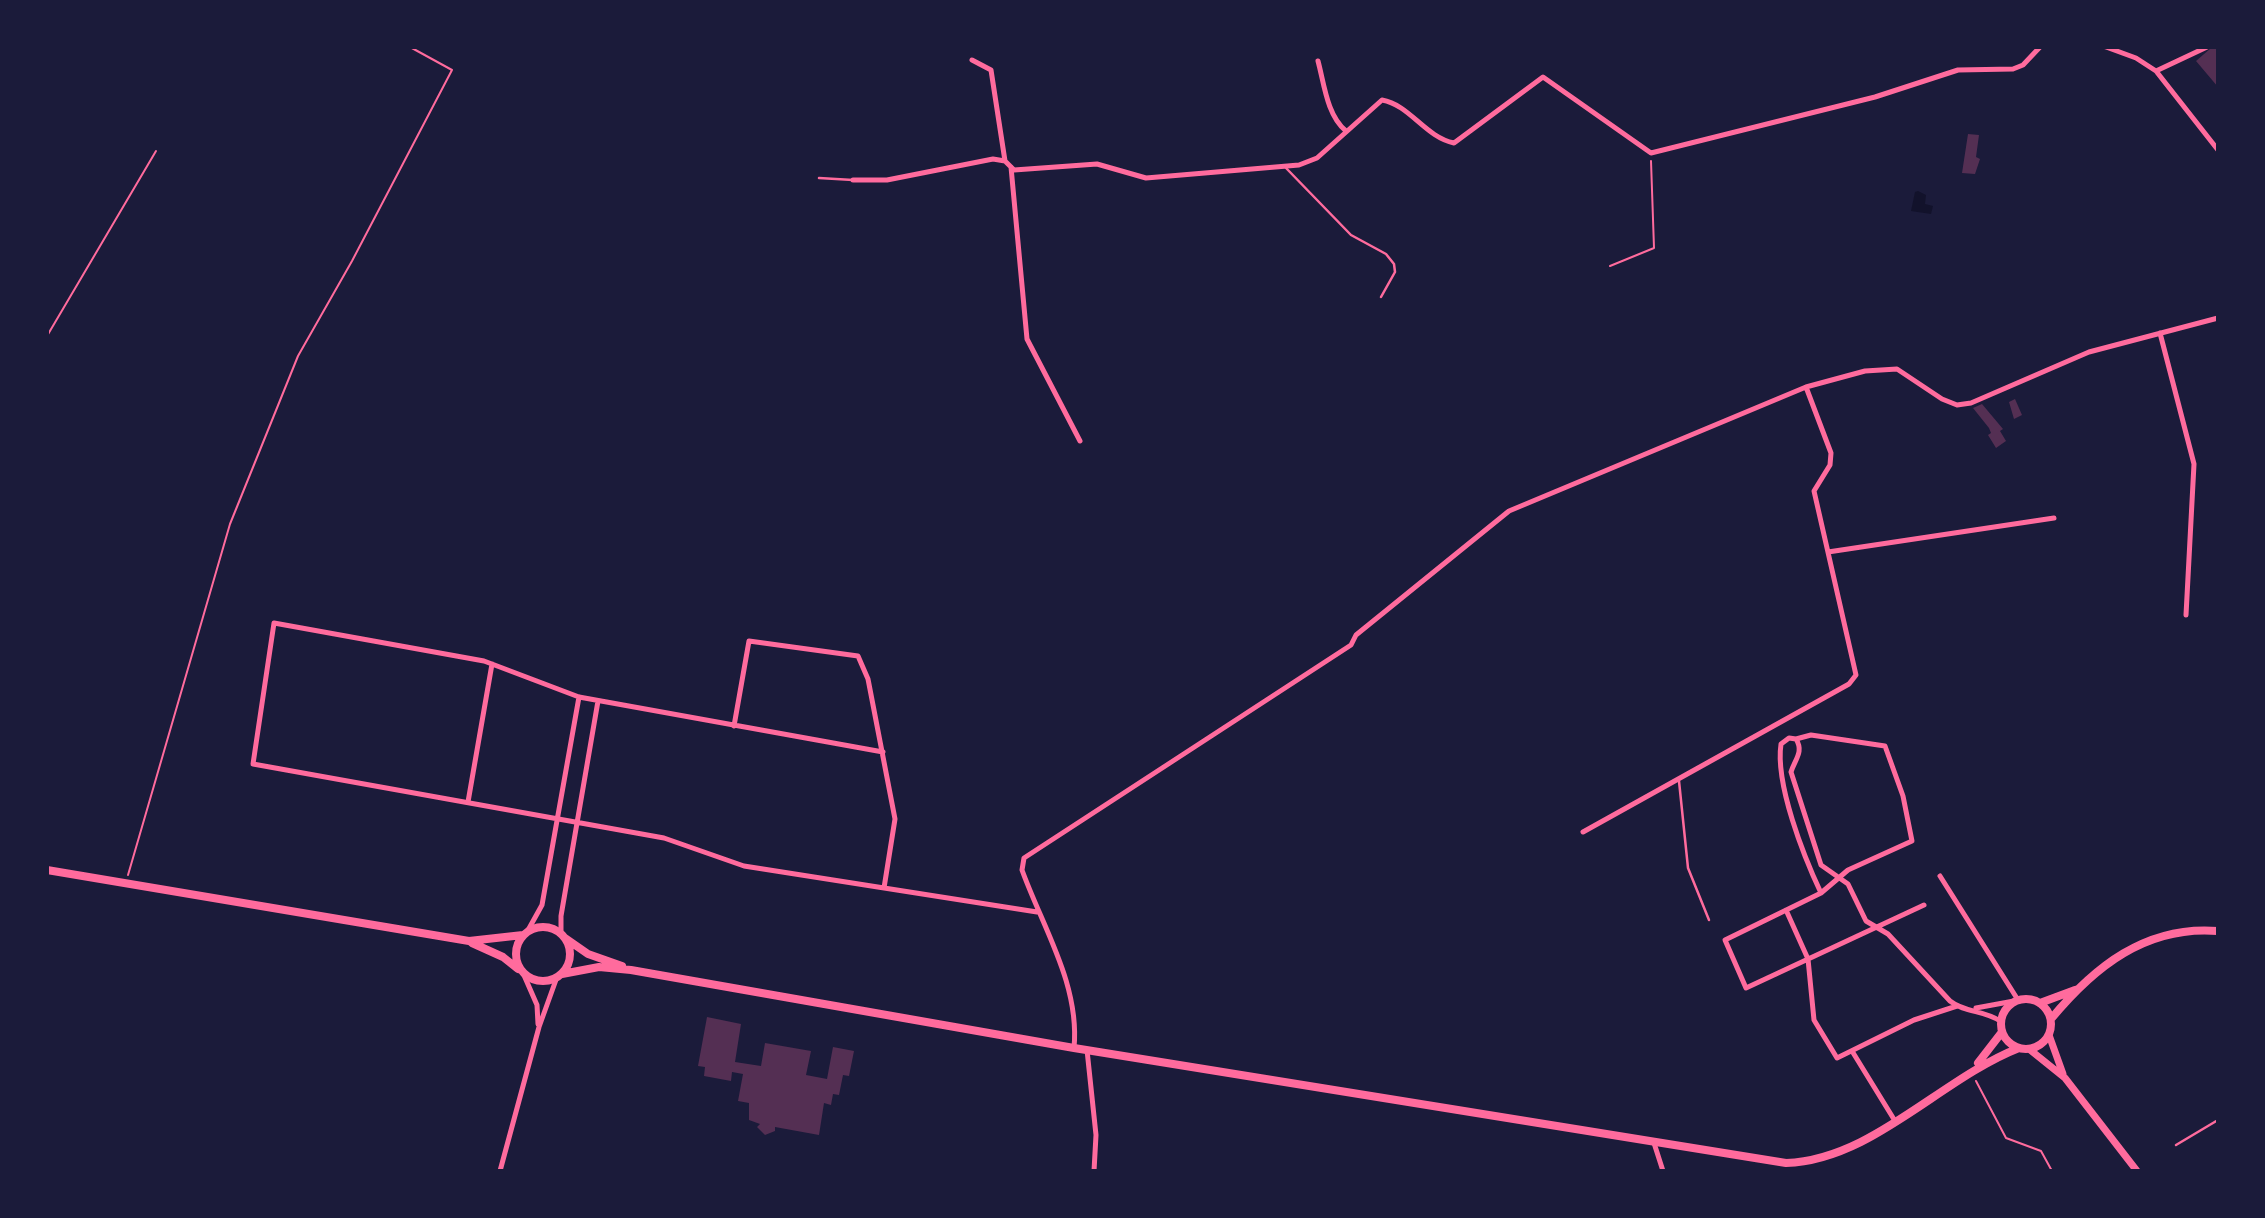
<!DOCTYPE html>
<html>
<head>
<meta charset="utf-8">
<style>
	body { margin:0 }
	#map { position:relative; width:2265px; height:1218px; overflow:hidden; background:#1b1b3a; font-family:Quicksand,sans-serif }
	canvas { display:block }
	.frame { position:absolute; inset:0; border:49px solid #1b1b3a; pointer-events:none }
</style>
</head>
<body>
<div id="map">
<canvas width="2265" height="1218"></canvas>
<div class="frame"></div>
</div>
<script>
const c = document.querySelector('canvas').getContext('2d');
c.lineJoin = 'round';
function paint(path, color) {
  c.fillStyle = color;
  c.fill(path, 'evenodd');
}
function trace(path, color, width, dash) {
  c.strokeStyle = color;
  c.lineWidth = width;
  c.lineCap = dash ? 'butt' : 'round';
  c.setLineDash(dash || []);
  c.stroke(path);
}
paint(new Path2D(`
	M1918 191 1926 195 1925 204 1933 206 1931 214 1911 211 1915 192Z`), '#12122b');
paint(new Path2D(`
	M2218 47 2216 54 2218 87 2196 61 2211 48Z
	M1968 134 1979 135 1976 157 1980 159 1975 174 1962 173Z
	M2015 399 2022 415 2014 419 2009 402Z
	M1982 404 2003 429 2000 431 2006 441 1996 448 1988 435 1991 433 1989 428 1973 408Z
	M707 1017 741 1024 735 1062 761 1066 765 1043 811 1051 806 1075 827 1079 833 1047 854 1051 849 1076 843 1075 839 1095 833 1094 831 1105 824 1103 819 1135 775 1127V1131L765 1135 757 1127 760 1124 749 1120V1103L738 1101 743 1074 732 1072 731 1081 704 1076 705 1067 698 1066Z`), '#542f53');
trace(new Path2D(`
	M1610 266 1654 248 1651 161
	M47 336 156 151
	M128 875 230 524 298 356 352 261 452 70 410 47
	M1976 1081 2006 1138 2041 1151 2052 1171`), '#ff6b9d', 2);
trace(new Path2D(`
	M1286 168 1351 235 1386 254 1394 264 1395 272 1381 297
	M819 178 853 180
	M1679 781 1688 868 1709 920
	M2176 1145 2218 1120`), '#ff6b9d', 2.5);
trace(new Path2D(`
	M2106 47 2136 58 2156 71 2218 150
	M972 60 991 70 1005 161
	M1318 61C1324 83 1327 116 1346 131
	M2156 71 2207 47
	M1011 167 1027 339 1080 441
	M853 180H887L993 159 1005 161 1014 170 1097 164 1146 178 1299 165 1317 158 1382 100C1410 105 1425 137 1454 143L1543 77 1651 153 1875 97 1958 70 2013 69 2023 65 2040 47
	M2160 333 2194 464 2186 615
	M1828 552 2054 518
	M734 726 749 641 858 656 868 679 895 819 884 888
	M1796 739 1811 735 1885 746 1903 796 1912 841 1848 870 1821 893 1725 940 1746 988 1924 905
	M883 752 579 697 484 661 274 623 253 764 664 838 744 866 1037 912
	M468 802 492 664
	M1583 832 1849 684 1856 675 1814 491 1830 465 1831 453 1806 387
	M1940 876 2018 1000
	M1821 893C1804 857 1775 784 1781 744L1789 738 1796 739C1804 752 1795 759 1791 772L1821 865 1848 884 1866 921 1888 934 1950 1001C1965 1013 1984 1010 2000 1021
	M1786 910 1808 959 1814 1020 1837 1058 1914 1020 1957 1006
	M527 932 542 905 579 697
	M561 934V916L598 701
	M523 973 537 1005 538 1024
	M1976 1008 2014 1001
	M1074 1048C1080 985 1043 928 1022 870L1024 858 1351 645 1356 635 1509 511 1806 387 1865 371 1897 369 1942 399 1957 405 1971 403 2089 352 2218 318
	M1087 1050 1096 1135 1094 1171
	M1852 1051 1895 1121
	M1654 1143 1663 1171
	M500 1171 539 1027 557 977`), '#ff6b9d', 5);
trace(new Path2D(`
	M2049 1035 2063 1074
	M2029 1049 2065 1078 2137 1171`), '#ff6b9d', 7);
trace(new Path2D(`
	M47 870 469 941 523 935
	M516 954a27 27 0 1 1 54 0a27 27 0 1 1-54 0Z
	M565 938 588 954 622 966
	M472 943 503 957 518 969
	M562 974 599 967 631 970 1074 1048 1786 1163C1872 1160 1940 1079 2019 1048
	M2001 1024a25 25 0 1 1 50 0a25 25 0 1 1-50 0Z
	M2040 1003 2075 990
	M2051 1019C2094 967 2146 925 2218 931
	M1978 1063 2002 1032`), '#ff6b9d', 8);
</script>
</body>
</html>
